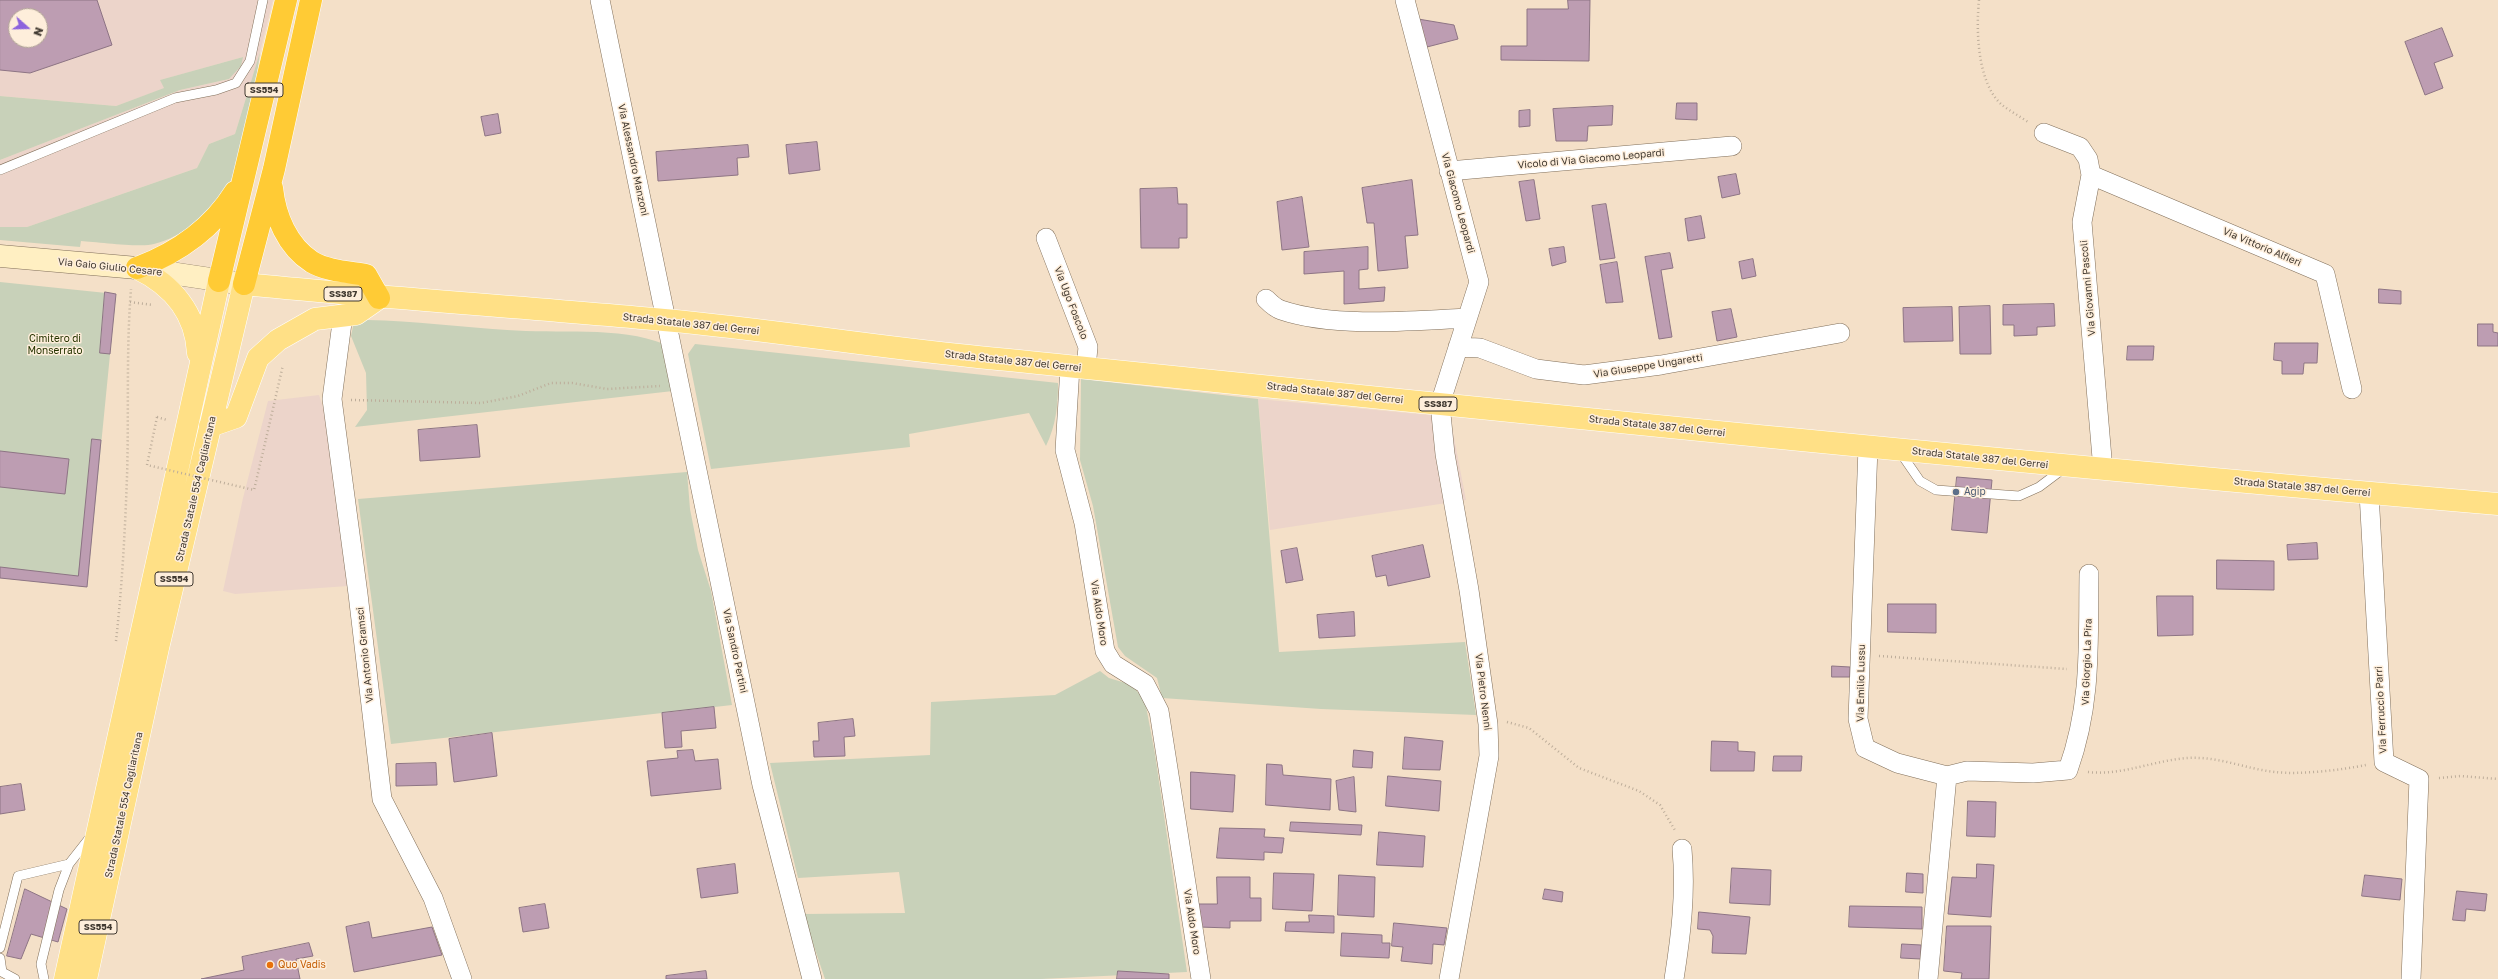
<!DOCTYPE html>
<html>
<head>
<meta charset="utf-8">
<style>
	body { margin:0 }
	#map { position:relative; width:2498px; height:979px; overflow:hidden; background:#f4e0c8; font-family:"Golos Text",sans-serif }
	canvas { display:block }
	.north { position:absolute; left:8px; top:8px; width:40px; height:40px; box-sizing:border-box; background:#feeedb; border:1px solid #b2a697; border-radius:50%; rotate:110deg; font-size:11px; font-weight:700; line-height:16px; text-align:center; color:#413930 }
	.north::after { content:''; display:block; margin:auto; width:14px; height:18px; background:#8c62dd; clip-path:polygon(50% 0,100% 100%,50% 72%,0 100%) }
</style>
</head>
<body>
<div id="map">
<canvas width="2498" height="979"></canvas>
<div class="north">N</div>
</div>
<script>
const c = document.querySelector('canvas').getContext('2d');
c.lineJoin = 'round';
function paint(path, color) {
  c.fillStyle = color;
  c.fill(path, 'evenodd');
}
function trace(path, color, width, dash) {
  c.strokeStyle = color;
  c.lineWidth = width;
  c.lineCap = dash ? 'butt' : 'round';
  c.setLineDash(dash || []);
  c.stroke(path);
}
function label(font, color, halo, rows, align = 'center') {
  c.font = font + ' "Golos Text",sans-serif';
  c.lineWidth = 3;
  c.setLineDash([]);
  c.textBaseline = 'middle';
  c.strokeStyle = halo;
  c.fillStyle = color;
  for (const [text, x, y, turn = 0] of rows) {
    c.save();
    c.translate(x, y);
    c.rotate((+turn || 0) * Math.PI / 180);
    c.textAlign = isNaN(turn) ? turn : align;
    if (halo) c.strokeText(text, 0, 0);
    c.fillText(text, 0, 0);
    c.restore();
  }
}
paint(new Path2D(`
	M0 0H273L260 52 235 134 209 144 197 168 27 227H0V160L180 90 229 79 243 57 161 80 165 88 116 106 0 96ZM16 16H40V40H16Z
	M319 395 329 425 348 586 235 594 223 591 243 498 268 401Z
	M1258 399 1450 417 1466 500 1270 530Z`), '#ecd4ca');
paint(new Path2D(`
	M260 52C256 85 243 168 224 193 207 216 182 237 154 244 142 248 97 242 81 241L80 247 0 240V227H27L197 168 209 144 235 134Z
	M243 57 241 66 229 79 180 90 0 160V96L116 106 164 88 160 80Z
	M0 282 116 294 87 587 0 578Z
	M367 320C414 321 460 327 507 330 555 334 620 326 664 344L673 391 355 427 367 410 366 373 351 336 354 322Z
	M695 344 1058 383C1058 406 1056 425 1046 446L1029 413 909 434 910 447 711 469 688 354Z
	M1081 379 1258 399 1279 652 1465 642 1476 715 1321 709 1162 698 1157 678 1125 656 1118 647 1093 506 1080 460Z
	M687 472 690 509 698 550 711 591 732 705 391 744 358 499Z
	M1100 671 1109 678 1132 685 1145 701 1155 754 1187 972 1041 979H825L803 914 905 913 899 872 798 878 770 763 930 755 931 702 1055 695Z`), '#c8d1b9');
const building = new Path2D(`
	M0 0H97L112 45 30 73 0 70ZM16 16H40V40H16Z
	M1568 0H1590L1589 61 1501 60V46H1527V9H1568Z
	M1418 19 1454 25 1458 39 1427 47Z
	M2442 28 2453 56 2434 63 2443 88 2425 95 2405 42Z
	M1677 103H1697V120L1676 119Z
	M1613 106 1612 125 1588 126 1587 141H1556L1553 109Z
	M1530 110V126L1519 127V111Z
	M498 114 501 133 485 136 481 117Z
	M817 142 820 170 789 174 786 145Z
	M748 145 749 157 737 158 738 175 658 181 656 152Z
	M1736 174 1740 194 1722 198 1718 177Z
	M1412 180 1418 235 1405 236 1408 268 1378 271 1374 223H1367L1362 188Z
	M1534 180 1540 219 1526 221 1519 182Z
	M1177 188 1178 204H1187V238H1179V248H1141L1140 189Z
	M1302 197 1309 247 1282 250 1277 202Z
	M1606 204 1615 258 1600 260 1592 206Z
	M1701 216 1705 238 1688 241 1685 219Z
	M1368 247V269L1359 270V289L1385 287 1384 301 1344 304V271L1304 274V252Z
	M1564 247 1566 262 1552 266 1549 249Z
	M1670 253 1673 268 1661 270 1672 337 1659 339 1645 257Z
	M1753 259 1756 276 1742 279 1739 262Z
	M1617 262 1623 302 1606 303 1600 265Z
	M2379 289 2401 291V304L2379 303Z
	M105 292 116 294 110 354 100 353Z
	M2054 304 2055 326 2037 327V335L2014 336V325H2003V305Z
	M1990 306 1991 354H1960L1959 307Z
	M1952 307 1953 341 1904 342 1903 308Z
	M1731 309 1737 337 1717 341 1712 312Z
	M2478 324H2493V332L2498 333V346H2478Z
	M2275 343H2318L2317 363H2304L2303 374H2282V361L2274 360Z
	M2128 346H2154L2153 360H2127Z
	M477 425 480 457 420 461 418 430Z
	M92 439 101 440 87 587 0 578V567L78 576Z
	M0 451 69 459 65 494 0 487Z
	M1957 477 1992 480 1987 533 1952 530Z
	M2317 543 2318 559 2288 560 2287 545Z
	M1423 545 1430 577 1388 586 1386 575 1376 577 1372 556Z
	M1297 548 1303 580 1286 583 1281 551Z
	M2217 560 2274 561V590L2217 589Z
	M2157 596H2193V635L2158 636Z
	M1888 604H1936V633L1888 632Z
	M1354 612 1355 636 1319 638 1317 615Z
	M1832 666 1850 667V677H1832Z
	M714 707 716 728 681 731 682 747 665 748 662 713Z
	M853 719 855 736 844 737 845 756 814 757 813 741H819L818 723Z
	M492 733 497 776 454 782 449 739Z
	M1405 737 1443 741 1440 770 1403 769Z
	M1712 741 1738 742V751L1755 752 1754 771H1711Z
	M693 750 695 761 718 759 721 789 651 796 647 761 678 758 677 751Z
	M1354 750 1373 752 1372 768 1353 767Z
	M1774 756H1802L1801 771H1773Z
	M436 763 437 785 396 786V764Z
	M1267 764 1282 765 1283 775 1331 779 1330 810 1266 805Z
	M1191 772 1235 775 1233 812 1191 809Z
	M1388 776 1441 781 1439 811 1386 806Z
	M1354 777 1356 812 1339 810 1336 781Z
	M21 784 25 810 0 814V787Z
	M1968 801 1996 802 1995 837 1967 836Z
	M1291 822 1362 825 1361 835 1290 831Z
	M1220 828 1265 829 1264 837 1284 838 1282 853 1264 852V860L1217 858Z
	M1379 832 1425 836 1423 867 1377 865Z
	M735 864 738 893 701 898 697 869Z
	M1977 864 1994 865 1991 917 1948 914 1952 877 1976 878Z
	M1732 868 1771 870 1770 905 1730 903Z
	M1274 873 1314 874 1312 911 1273 909Z
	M1907 873 1923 874V893L1906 892Z
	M1339 875 1375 877 1374 917 1338 915Z
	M2365 875 2402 879 2400 900 2362 896Z
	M1217 877H1250V898H1261V921H1230V928L1199 927 1198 904H1217Z
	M25 889 67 909 58 942 31 934 21 959 7 956Z
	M1545 889 1563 892 1562 902 1543 899Z
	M2457 891 2487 894 2485 911 2466 909 2465 921 2453 920Z
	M545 904 549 928 523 932 519 908Z
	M1850 906 1922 907V929L1849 927Z
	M1699 912 1750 917 1746 954 1712 953 1713 936 1710 930 1698 929Z
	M1309 915 1334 916V933L1285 931 1286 922H1309Z
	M369 922 372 938 432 927 442 955 354 972 346 927Z
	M1394 923 1447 928 1444 945 1433 944 1432 964 1401 961 1403 947 1392 946Z
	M1947 926H1991L1989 979H1961L1962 973 1944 971Z
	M1342 933 1382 935V943H1390L1389 958 1341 956Z
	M309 943 313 956 296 959 300 979H201L244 970 242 957Z
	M1902 944 1921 945V959L1901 958Z
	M706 971 707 979H666V976Z
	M1118 971 1169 974V979H1117Z`);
paint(building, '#bd9db2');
trace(building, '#8d7484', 1);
const lane = new Path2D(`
	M0 170 175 98 216 90 236 83 250 61 263 0
	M1900 452 1920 481 1936 490 2019 496 2039 487 2063 469
	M0 948 18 876 69 864
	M0 958 2 972 15 979
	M44 979 41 964 59 890 69 864 91 836`);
const street = new Path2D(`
	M600 0 762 785 812 979
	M1405 0 1479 282 1440 404 1445 454 1469 590 1488 724 1489 756 1449 979
	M2044 133 2080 147 2088 159 2091 175 2082 222 2103 470
	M1449 171 1732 146
	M2091 175 2325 274 2352 389
	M1046 238 1088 347 1086 368
	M1266 299C1270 303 1275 308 1281 310 1334 328 1411 321 1467 318
	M343 315 332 399 358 594 382 799 433 898 462 979
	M1458 347 1480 348 1536 369 1584 375 1661 365 1840 333
	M1070 367 1065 450 1084 523 1105 651 1113 664 1145 684 1159 711 1201 979
	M1868 447 1858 719 1865 748 1897 763 1947 776 1928 979
	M2369 493 2384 762 2419 779 2411 979
	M1947 776 1967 771 2033 773 2068 770C2092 703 2088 644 2089 574
	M1674 979C1681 935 1686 893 1682 849`);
const secondary = new Path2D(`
	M0 256 137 268 244 284`);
const primary = new Path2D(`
	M137 268C172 285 196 313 198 353
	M210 426 236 417 258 358 278 340 315 319 356 314 379 298
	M65 979 219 281
	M86 979 158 648 244 284C384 298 524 307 664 320 766 329 867 346 969 356 1478 408 1988 461 2498 504`);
const highway = new Path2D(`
	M272 188C275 216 287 246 312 262 327 271 349 272 366 275L379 298
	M137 268C177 253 212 229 235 192
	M219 281 286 0
	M244 284 274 169 311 0`);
trace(lane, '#816f5a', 10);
trace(street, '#816f5a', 20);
trace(secondary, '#816f5a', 23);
trace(primary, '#fff', 23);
trace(highway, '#fff', 23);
trace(new Path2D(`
	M1979 0C1976 30 1977 83 2002 105 2010 111 2019 116 2028 122
	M130 302 153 305
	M351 400 481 403 518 396 551 383H572L607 389 660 386
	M157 417 167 420
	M266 439 283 365
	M116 641C122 587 125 532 127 477 129 414 126 352 131 289
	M1879 656 2067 669
	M1507 722 1529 728 1579 768 1639 791 1660 805 1676 832
	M2088 772C2121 776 2155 760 2188 758 2218 756 2246 769 2275 772 2300 775 2341 770 2366 765
	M2439 778 2461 776 2498 779`), '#bdad9a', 2.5, [1, 3]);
trace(lane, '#fff', 9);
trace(street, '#fff', 19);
trace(secondary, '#ffefc2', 22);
trace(primary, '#ffe086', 22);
trace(highway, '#ffcb35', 22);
trace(new Path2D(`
	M157 417 147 465 254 490 266 439`), '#bdad9a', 2.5, [1, 3]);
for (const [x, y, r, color] of [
	[1956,492,4,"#5c6f8a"],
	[270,965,4,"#e8710a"]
]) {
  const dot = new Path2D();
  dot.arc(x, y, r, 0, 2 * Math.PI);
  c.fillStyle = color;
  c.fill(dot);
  trace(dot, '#feeedb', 1.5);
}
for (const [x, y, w] of [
	[264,90,38],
	[343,294,38],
	[1438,404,38],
	[174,579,38],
	[98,927,38]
]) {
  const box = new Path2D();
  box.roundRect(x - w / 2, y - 7, w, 14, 3);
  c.fillStyle = '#feeedb';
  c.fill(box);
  trace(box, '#413930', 1);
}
label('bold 9px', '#413930', null, [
	["SS554",264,90],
	["SS387",343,294],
	["SS387",1438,404],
	["SS554",174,579],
	["SS554",98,927]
]);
label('10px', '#413930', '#feeedb', [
	["Vicolo di Via Giacomo Leopardi",1591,159,-5],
	["Via Alessandro Manzoni",633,160,78],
	["Via Giacomo Leopardi",1458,203,75],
	["Via Vittorio Alfieri",2262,247,23],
	["Via Gaio Giulio Cesare",110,267,6],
	["Via Giovanni Pascoli",2088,288,-95],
	["Via Ugo Foscolo",1071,303,69],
	["Strada Statale 387 del Gerrei",691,324,6],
	["Strada Statale 387 del Gerrei",1013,361,6],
	["Via Giuseppe Ungaretti",1648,366,-9],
	["Strada Statale 387 del Gerrei",1335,393,6],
	["Strada Statale 387 del Gerrei",1657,426,6],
	["Strada Statale 387 del Gerrei",1980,458,6],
	["Strada Statale 387 del Gerrei",2302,487,5],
	["Strada Statale 554 Cagliaritana",196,489,-77],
	["Via Aldo Moro",1099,613,81],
	["Via Sandro Pertini",735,651,78],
	["Via Antonio Gramsci",365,655,-96],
	["Via Giorgio La Pira",2087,662,-88],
	["Via Emilio Lussu",1861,683,-89],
	["Via Pietro Nenni",1483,692,83],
	["Via Ferruccio Parri",2381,710,-93],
	["Strada Statale 554 Cagliaritana",124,805,-78],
	["Via Aldo Moro",1192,922,81]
]);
label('10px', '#263400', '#feeedb', [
	["Cimitero di",55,339],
	["Monserrato",55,351]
]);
label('10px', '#4e5e75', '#feeedb', [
	["Agip",1964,492]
], 'left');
label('10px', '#c56008', '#feeedb', [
	["Quo Vadis",278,965]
], 'left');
</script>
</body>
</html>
